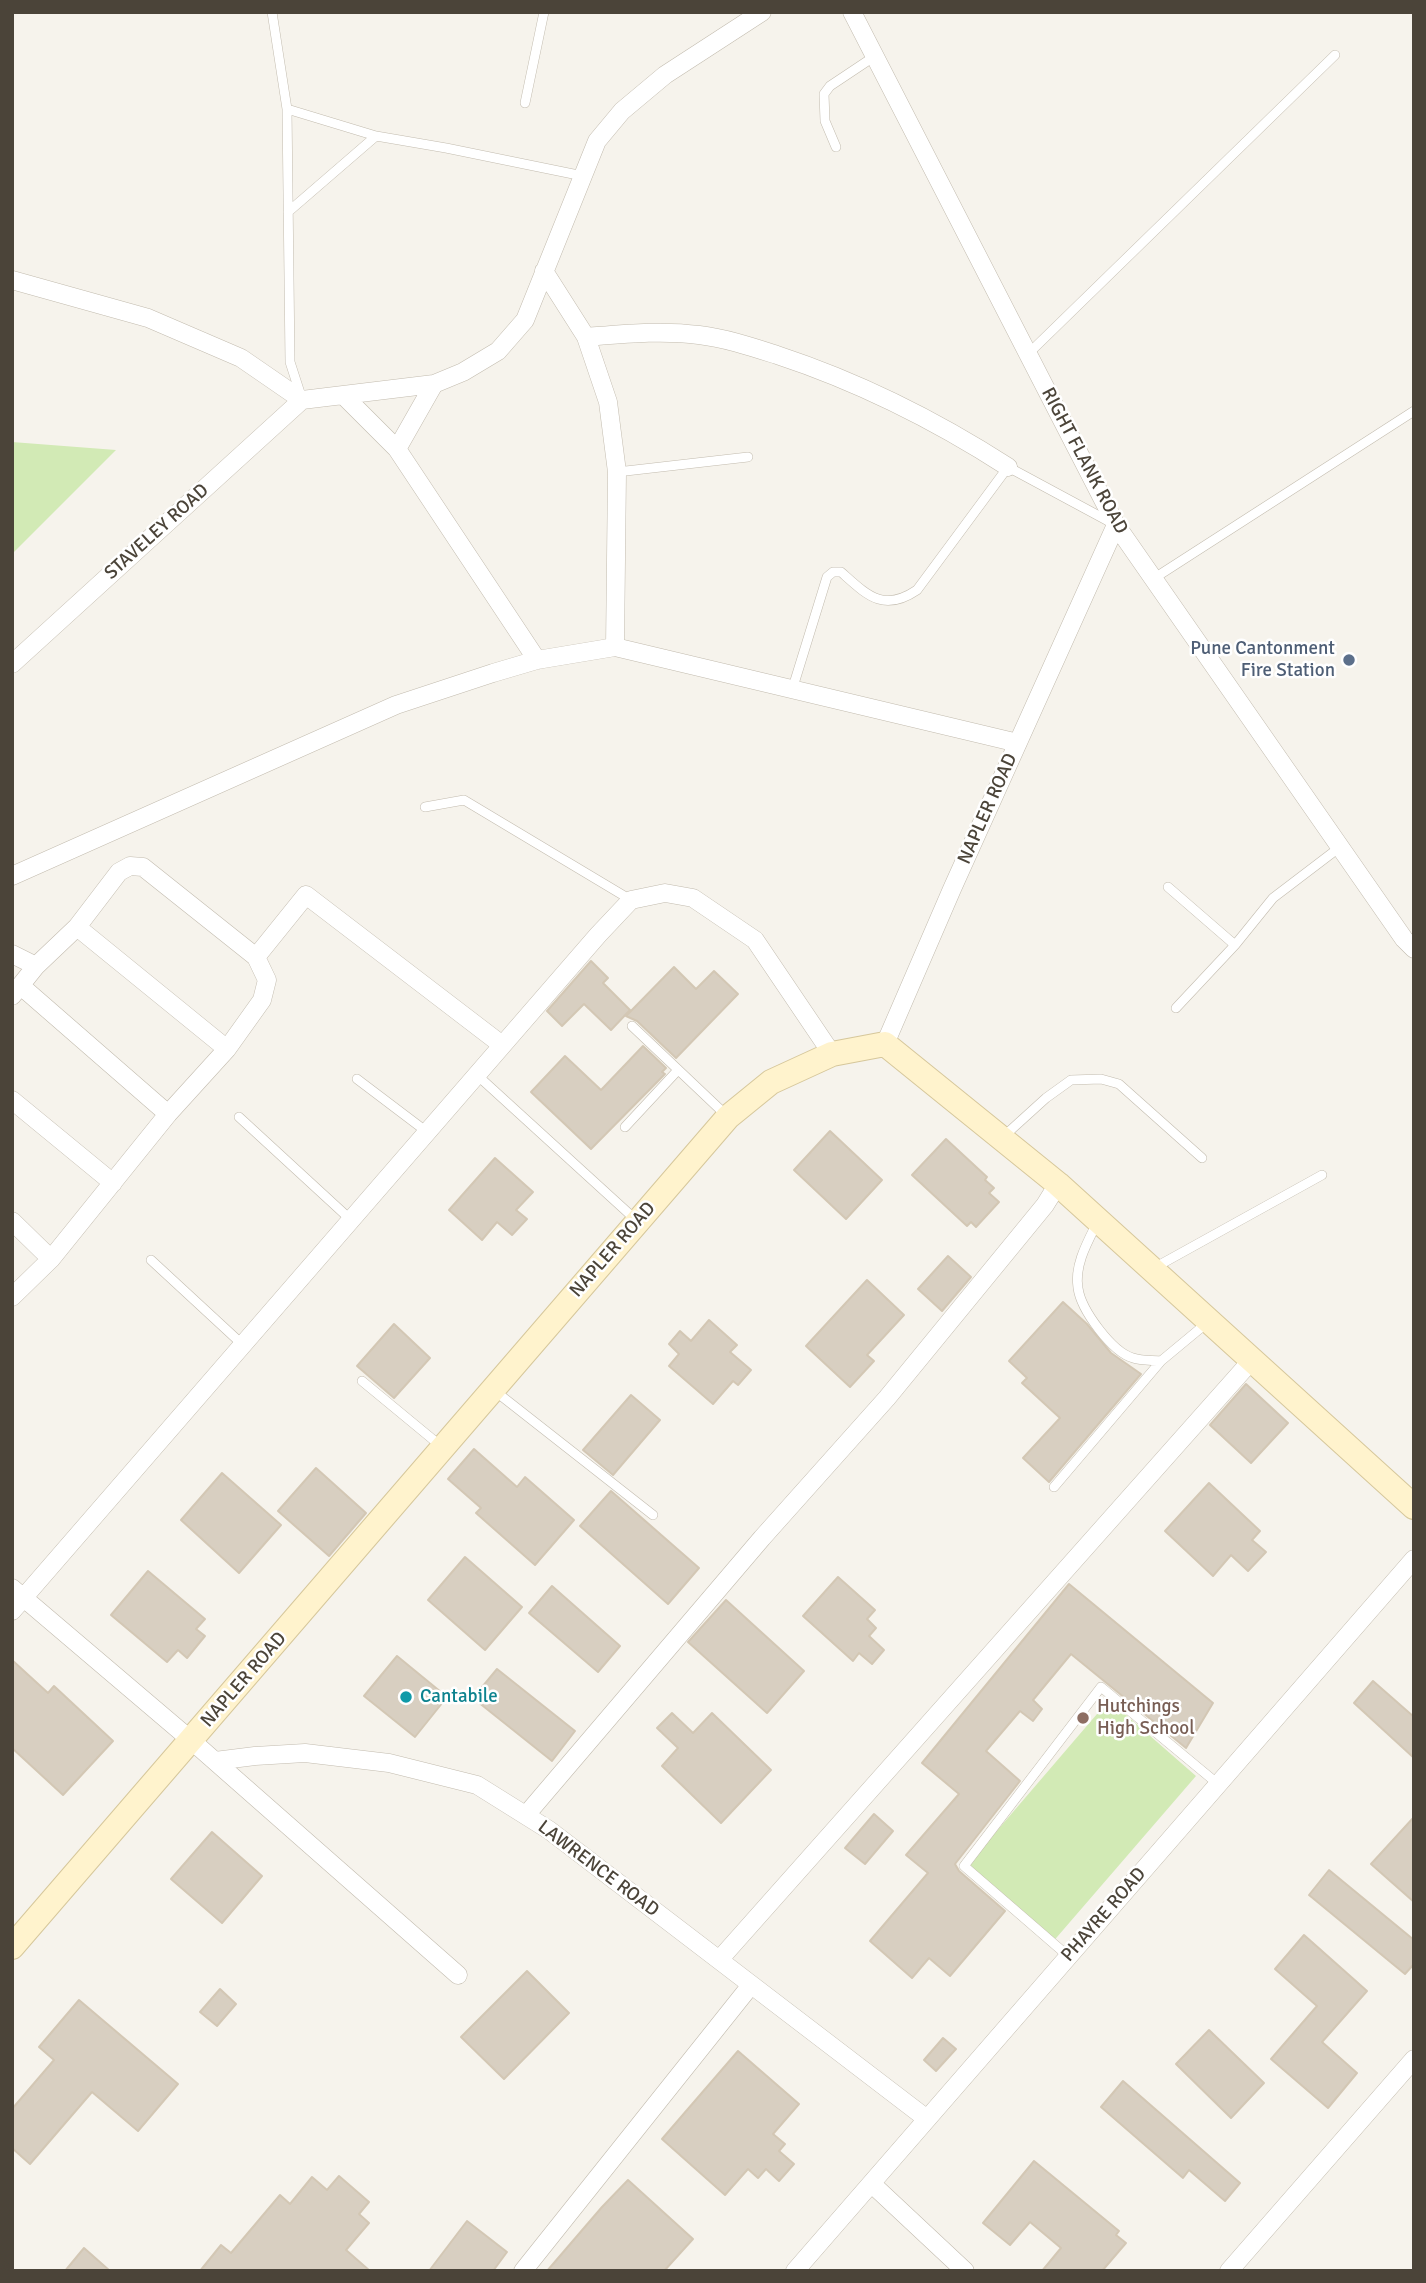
<!DOCTYPE html>
<html>
<head>
<meta charset="utf-8">
<style>
	body { margin:0 }
	#map { position:relative; width:1426px; height:2283px; overflow:hidden; background:#f6f3ec; font-family:Signika,sans-serif }
	canvas { display:block }
	.frame { position:absolute; inset:0; border:14px solid #4b4439; pointer-events:none }
</style>
</head>
<body>
<div id="map">
<canvas width="1426" height="2283"></canvas>
<div class="frame"></div>
</div>
<script>
const c = document.querySelector('canvas').getContext('2d');
c.lineJoin = 'round';
function paint(path, color) {
  c.fillStyle = color;
  c.fill(path, 'evenodd');
}
function trace(path, color, width, dash) {
  c.strokeStyle = color;
  c.lineWidth = width;
  c.lineCap = dash ? 'butt' : 'round';
  c.setLineDash(dash || []);
  c.stroke(path);
}
function label(font, color, halo, rows, align = 'center') {
  c.font = font + ' Signika,sans-serif';
  c.lineWidth = 5;
  c.setLineDash([]);
  c.textBaseline = 'middle';
  c.strokeStyle = halo;
  c.fillStyle = color;
  for (const [text, x, y, turn = 0] of rows) {
    c.save();
    c.translate(x, y);
    c.rotate((+turn || 0) * Math.PI / 180);
    c.textAlign = isNaN(turn) ? turn : align;
    if (halo) c.strokeText(text, 0, 0);
    c.fillText(text, 0, 0);
    c.restore();
  }
}
paint(new Path2D(`
	M12 442 116 450 12 554Z
	M1109 1700 1196 1776 1051 1944 965 1868Z`), '#d2eab5');
const building = new Path2D(`
	M591 961 608 978 603 983 630 1010 611 1030 584 1004 562 1026 547 1011Z
	M674 967 696 989 714 971 738 994 676 1058 637 1021 626 1016Z
	M643 1046 666 1068 662 1072 665 1074 591 1149 531 1092 565 1056 601 1090Z
	M830 1131 882 1180 846 1219 794 1170Z
	M946 1139 987 1177 985 1180 994 1188 989 1193 999 1202 976 1227 971 1222 967 1226 912 1175Z
	M495 1158 533 1192 516 1210 527 1219 512 1235 497 1222 482 1240 449 1210Z
	M948 1256 971 1277 942 1311 918 1289Z
	M867 1280 904 1315 867 1355 874 1361 850 1387 806 1346Z
	M1063 1302 1087 1324 1111 1353 1141 1374 1049 1482 1023 1458 1060 1418 1022 1383 1027 1378 1009 1361Z
	M709 1320 737 1345 730 1352 751 1370 738 1385 733 1381 713 1404 669 1366 679 1354 669 1344 680 1331 691 1341Z
	M394 1324 430 1358 394 1398 357 1366Z
	M1246 1384 1288 1423 1251 1463 1210 1425Z
	M631 1395 660 1420 613 1475 583 1450Z
	M474 1449 517 1487 525 1477 574 1520 535 1565 476 1513 481 1508 448 1479Z
	M316 1468 366 1513 329 1556 278 1511Z
	M222 1473 281 1525 239 1573 181 1520Z
	M1209 1483 1260 1531 1252 1540 1266 1552 1248 1571 1231 1555 1213 1576 1165 1531Z
	M611 1491 699 1568 668 1604 580 1526Z
	M465 1557 522 1607 485 1650 428 1600Z
	M148 1571 205 1619 196 1629 205 1636 187 1658 178 1650 167 1662 111 1615Z
	M838 1577 875 1610 867 1619 876 1628 869 1636 884 1650 872 1664 859 1653 853 1661 803 1616Z
	M1069 1584 1213 1703 1186 1748 1071 1654 1033 1700 1042 1709 1033 1721 1020 1711 986 1751 1020 1781 955 1864 959 1871 1005 1911 950 1976 929 1958 912 1978 870 1941 928 1873 906 1855 959 1794 922 1763Z
	M552 1586 620 1646 598 1672 529 1613Z
	M726 1600 804 1671 767 1713 688 1642Z
	M397 1656 447 1697 415 1737 364 1696Z
	M12 1660 48 1693 54 1686 113 1741 63 1795 12 1748Z
	M497 1669 575 1731 552 1761 473 1698Z
	M1373 1681 1414 1717V1758L1354 1703Z
	M672 1713 693 1733 712 1713 771 1770 721 1823 662 1766 678 1748 657 1728Z
	M874 1814 893 1831 865 1864 845 1848Z
	M1414 1817V1902L1371 1864Z
	M212 1832 262 1876 222 1923 171 1879Z
	M1329 1870 1414 1940V1964L1405 1974 1309 1895Z
	M1304 1935 1367 1991 1322 2042 1357 2073 1328 2108 1271 2059 1317 2006 1275 1969Z
	M527 1971 569 2013 504 2079 461 2037Z
	M220 1989 236 2004 217 2026 200 2012Z
	M79 2000 178 2084 138 2131 92 2092 30 2164 12 2148V2109L54 2060 39 2047Z
	M1209 2030 1264 2083 1231 2118 1176 2064Z
	M943 2038 956 2049 936 2071 924 2060Z
	M738 2051 799 2104 773 2134 785 2144 779 2151 794 2164 779 2181 766 2169 758 2178 748 2169 725 2195 662 2139Z
	M1123 2081 1240 2183 1225 2201 1189 2170 1183 2178 1101 2107Z
	M1034 2161 1119 2231 1116 2235 1126 2243 1102 2271H1042L1061 2248 1030 2222 1010 2245 983 2223Z
	M339 2176 369 2202 359 2214 369 2223 346 2250 370 2271H200L221 2245 231 2253 280 2195 290 2204 312 2177 327 2190Z
	M628 2180 693 2239 664 2271H547L602 2207Z
	M467 2221 507 2252 493 2271H429Z
	M84 2248 110 2271H65Z`);
paint(building, '#d8cfc1');
trace(building, '#d3c7b4', 2);
const lane = new Path2D(`
	M272 12 287 109 290 362 301 396
	M525 103 544 12
	M287 109 376 136 446 148 583 176
	M836 147 825 121 824 94 830 86 875 56
	M288 212 376 136
	M1028 354 1335 55
	M617 472 748 457
	M1153 579 1414 411
	M793 687 827 577 833 572H841C867 595 883 613 917 590L1008 467 1112 523
	M425 807 464 800 631 900
	M1168 887 1235 945
	M1176 1008 1235 945 1273 898 1340 847
	M632 1026 727 1116
	M477 1075 636 1220
	M357 1079 427 1132
	M239 1117 351 1220
	M625 1127 678 1070
	M1003 1137 1046 1098 1071 1080 1101 1079 1119 1084 1202 1158
	M1098 1221C1088 1241 1074 1265 1078 1288 1081 1310 1112 1352 1133 1358 1142 1361 1152 1360 1161 1361
	M151 1260 243 1345
	M1154 1268 1322 1175
	M362 1381 442 1447
	M495 1391 653 1515
	M1054 1487 1161 1361 1208 1322
	M1068 1956 964 1866 1101 1687 1218 1784`);
const street = new Path2D(`
	M852 12 1116 525 1404 939 1414 949
	M544 271 586 337 608 402 617 472 615 647
	M12 280 148 318 241 358 302 400 434 384 463 372 498 351 525 320 597 141 622 111 665 75 762 12
	M586 337C624 334 662 330 699 335 725 338 752 347 777 355 859 382 935 420 1008 467
	M343 395 397 449 537 660
	M397 449 434 384
	M12 664 302 400
	M12 876 396 705 493 673 537 660 615 647 1018 743
	M77 927 227 1049
	M12 954 36 966
	M256 957 306 895 502 1045
	M21 986 168 1114
	M12 996 36 966 77 927 119 872 130 866 143 867 256 957 267 980 262 1000 227 1049 168 1114 51 1259 12 1297
	M885 1044 952 889 1116 525
	M12 1100 113 1183
	M12 1221 51 1259
	M12 1588 192 1741 458 1975
	M12 1611 598 935 631 900 665 893 693 898 755 940 832 1054
	M215 1761 255 1756 305 1753 389 1763 477 1785 549 1830 927 2119
	M526 1815 762 1538 887 1398 1045 1205 1058 1184
	M719 1960 1252 1360
	M872 2184 965 2271
	M523 2271 751 1985
	M795 2271 1414 1559
	M1229 2271 1414 2059`);
const secondary = new Path2D(`
	M12 1947 728 1117 771 1082 832 1054 885 1044 1058 1184 1414 1507`);
trace(lane, '#c2bbae', 10);
trace(street, '#c2bbae', 19);
trace(secondary, '#d6c79b', 26);
trace(lane, '#fff', 9);
trace(street, '#fff', 18);
trace(secondary, '#fff3cd', 24);
for (const [x, y, r, color] of [
	[1349,660,7,"#5c6f8a"],
	[406,1697,7,"#0f9aa8"],
	[1083,1718,7,"#8d6e63"]
]) {
  const dot = new Path2D();
  dot.arc(x, y, r, 0, 2 * Math.PI);
  c.fillStyle = color;
  c.fill(dot);
  trace(dot, '#fff', 2.5);
}
label('19px', '#4b4439', '#fff', [
	["RIGHT FLANK ROAD",1084,461,62],
	["STAVELEY ROAD",157,532,-42],
	["NAPLER ROAD",988,809,-66],
	["NAPLER ROAD",613,1250,-49],
	["NAPLER ROAD",244,1680,-49],
	["LAWRENCE ROAD",598,1869,37],
	["PHAYRE ROAD",1104,1915,-49]
]);
label('19px', '#4e5e75', '#fff', [
	["Pune Cantonment",1335,649],
	["Fire Station",1335,671]
], 'right');
label('19px', '#0d838f', '#fff', [
	["Cantabile",420,1697]
], 'left');
label('19px', '#785e54', '#fff', [
	["Hutchings",1097,1707],
	["High School",1097,1729]
], 'left');
</script>
</body>
</html>
